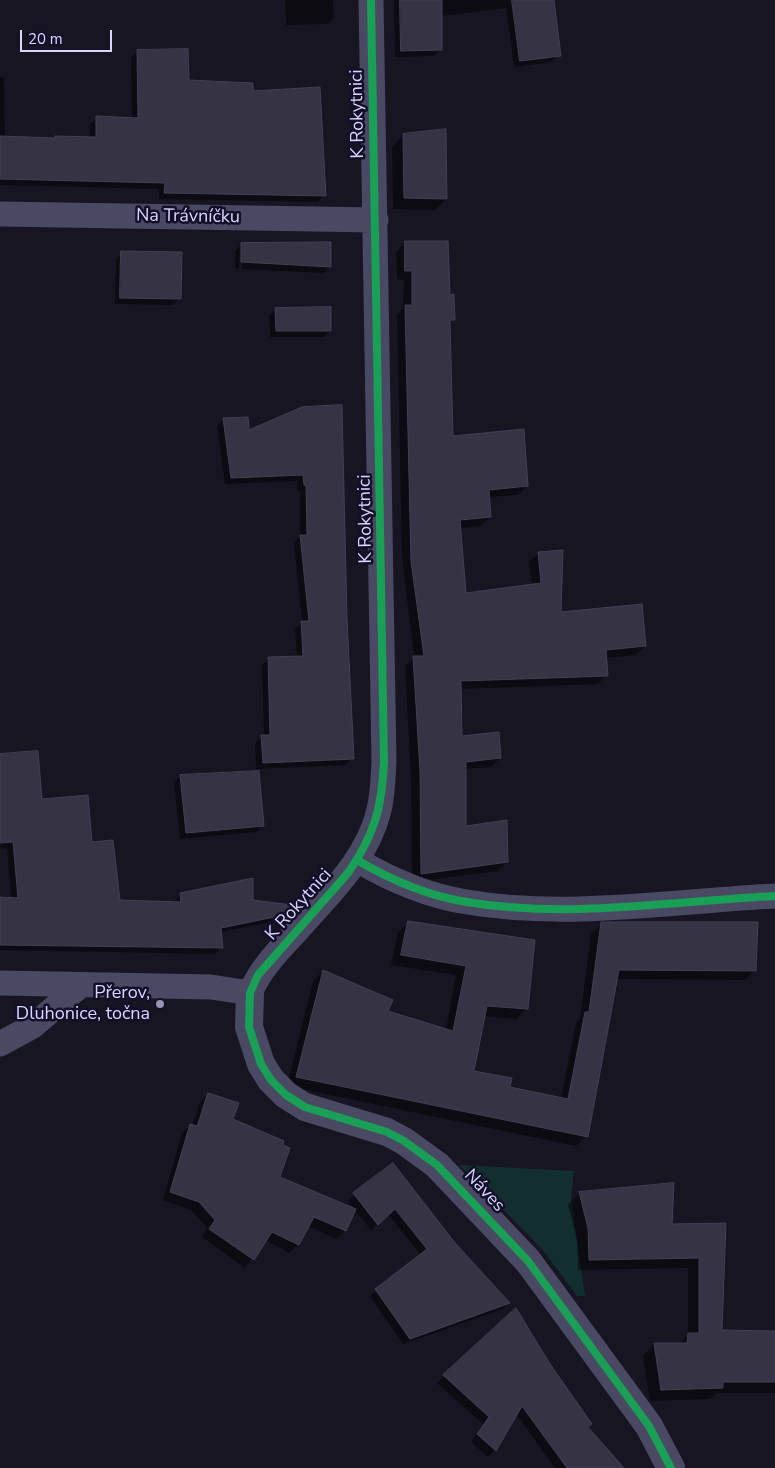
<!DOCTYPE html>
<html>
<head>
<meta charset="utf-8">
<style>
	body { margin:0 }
	#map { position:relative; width:775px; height:1468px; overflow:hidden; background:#171522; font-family:"Nunito Sans",sans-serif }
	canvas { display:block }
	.scale { position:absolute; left:20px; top:30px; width:92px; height:22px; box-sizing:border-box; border:2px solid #dad6ff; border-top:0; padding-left:6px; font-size:15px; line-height:18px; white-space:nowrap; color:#dad6ff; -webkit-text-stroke:4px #130f28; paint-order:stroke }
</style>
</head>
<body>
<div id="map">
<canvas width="775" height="1468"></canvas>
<div class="scale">20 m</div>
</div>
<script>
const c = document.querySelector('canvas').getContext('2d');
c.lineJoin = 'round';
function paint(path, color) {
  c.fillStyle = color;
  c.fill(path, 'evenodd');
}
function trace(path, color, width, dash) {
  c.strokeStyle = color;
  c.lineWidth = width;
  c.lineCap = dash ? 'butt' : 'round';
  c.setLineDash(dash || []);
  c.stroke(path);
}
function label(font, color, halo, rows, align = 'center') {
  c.font = font + ' "Nunito Sans",sans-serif';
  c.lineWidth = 5;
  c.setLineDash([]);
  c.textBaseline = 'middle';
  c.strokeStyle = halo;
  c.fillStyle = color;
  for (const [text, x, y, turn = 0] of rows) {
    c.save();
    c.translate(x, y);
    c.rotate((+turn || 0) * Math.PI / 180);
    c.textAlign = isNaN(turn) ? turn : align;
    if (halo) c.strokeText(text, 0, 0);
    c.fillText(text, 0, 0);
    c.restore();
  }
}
paint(new Path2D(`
	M459 1165 574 1171 571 1197 585 1296H577L542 1249Z`), '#132e2f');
paint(new Path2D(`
	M285 0H333L334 18 327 24 286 25Z
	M394 0H552L558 56 551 62 514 67 506 8 441 16V50L434 56 395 57Z
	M137 52 188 81 252 92 324 195 318 202 159 199V189L0 185V77H4L5 138 53 139 56 137 90 138V124L97 118 132 119 131 58Z
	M403 135 446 199 435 210 393 209 392 147Z
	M405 243 449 296 453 319 448 324 452 437 527 486 518 495 488 497 490 517 481 526 460 528 465 594 532 586 529 562 538 554 559 614 645 646 636 655 605 658 607 675 598 684 459 689 460 737 500 758 491 767 465 769V828L507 862 498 871 412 882 411 780 405 666 414 657 402 557 397 315 403 308 404 280 397 279 396 252Z
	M242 244 330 267 324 273 242 269V249H240L239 269 235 268V251Z
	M122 253 179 299 173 305 115 304 116 259Z
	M275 310 330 331 324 337H270L269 316Z
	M302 408 345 619 353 758 346 765 256 769 255 743 264 736 262 665 269 659 297 657 295 629 302 622 294 543 300 536V491H297V481L225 484 217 426 224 419 248 432Z
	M180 776 262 826 256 832 180 839 174 782Z
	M0 816 91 843 118 902 174 903 180 894 297 907 286 919 220 932 221 947 215 954 0 950V899H11L7 848 0 849Z
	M409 922 526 1009 516 1019 484 1016 472 1072 509 1088 561 1099 576 1023 580 1019 591 934 602 924 755 970 745 980 616 979 586 1136 576 1146 287 1086 313 981 323 971 386 1012 446 1030 456 975 391 965 398 932Z
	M208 1094 279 1178 354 1209 345 1231 336 1239 308 1226 298 1244 290 1253 265 1240 245 1268 202 1237 207 1228 191 1210 163 1200 182 1133 190 1125 192 1126 200 1102Z
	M392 1165 455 1245 509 1303 503 1309 403 1344 370 1296 421 1255 388 1214 371 1230 348 1201Z
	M580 1193 671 1226 725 1224 720 1332H775V1393H716L710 1399 650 1401 643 1356 654 1344 678 1345 688 1334V1268L578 1270 577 1240 568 1204Z
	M515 1310 587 1428 622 1468H555L516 1414 495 1450 488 1457 471 1442 483 1424 437 1383Z`), '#0007');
const building = new Path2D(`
	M400 0H442V50L401 51Z
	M512 0H554L561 56 520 61Z
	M188 49 189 80 253 83V91L320 87 326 196 164 193 165 183 0 179V136L55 138V136L96 137V116L138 118 137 50Z
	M446 129 447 199 404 198 403 134Z
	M405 241H448L450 295 454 294 455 320H450L453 436 524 429 528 486 489 490 491 517 460 520 466 593 541 583 538 552 563 550 561 612 642 604 646 646 606 650 608 676 461 681 462 736 499 732 501 758 466 762V826L507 820 508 862 421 874 420 771 413 656H424L411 561 405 305H412V271H405Z
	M317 242H331V267L241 262V243Z
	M121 251 182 252 181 299 120 298Z
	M331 307V331H276L275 308Z
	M342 405 347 619 354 759 263 763 261 735H270L268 657 303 656 301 621H309L300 535H307L306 485H304L303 475 231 478 223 418 248 417 249 430 302 407Z
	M38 751 42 799 88 795 92 842 113 840 120 900 181 902 180 893 253 878V900L300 906 294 913 221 928 223 948 0 945V897L18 898 13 842 0 843V754Z
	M259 771 264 826 186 833 180 775Z
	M408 921 535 940 528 1009 487 1006 474 1071 512 1078 510 1087 568 1099 585 1012H589L601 922H758L756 971 619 970 588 1137 296 1077 323 970 393 1000 388 1011 453 1031 466 966 401 955Z
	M208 1093 239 1103 233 1119 284 1141 283 1145 290 1148 280 1177 356 1209 346 1231 314 1217 299 1245 272 1232 254 1260 209 1229 215 1220 199 1202 170 1192 190 1124 197 1126Z
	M393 1163 456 1244 510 1303 410 1339 375 1289 427 1249 395 1209 378 1225 353 1193Z
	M674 1183 672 1224 726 1223 722 1330 775 1331V1382H723V1388L661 1390 654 1343H687L688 1333H699V1258L589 1260 588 1228 579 1192Z
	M516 1308 550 1364 592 1424 588 1427 624 1468H567L522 1406 496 1451 477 1434 489 1417 443 1375Z`);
paint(building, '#353344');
trace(building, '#433f56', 1);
trace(new Path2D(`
	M0 214 376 220
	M357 860C391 880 427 896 467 902 566 919 675 901 775 896
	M0 983 211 987 250 993C260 970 276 953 293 935 326 897 367 861 379 810 383 794 383 777 384 761L371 0
	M0 1044 33 1026 81 985`), '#4a4963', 25);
trace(new Path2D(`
	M250 993 249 1027 261 1064 271 1080 286 1095 305 1107 387 1132 404 1141 437 1165 528 1261 649 1426 671 1468`), '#4a4963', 28);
trace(new Path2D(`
	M371 0 384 761C382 807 375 834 348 873L258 975 250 993 249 1027 261 1064 271 1080 286 1095 305 1107 387 1132 404 1141 437 1165 528 1261 649 1426 671 1468
	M357 860C391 880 427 896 467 902 566 919 675 901 775 896`), '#1a9f57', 8);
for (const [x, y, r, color] of [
	[160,1004,5,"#9692b2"]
]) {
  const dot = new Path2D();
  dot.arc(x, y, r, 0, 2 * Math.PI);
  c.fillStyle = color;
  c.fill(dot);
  trace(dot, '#130f28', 2);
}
label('18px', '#dad6ff', '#130f28', [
	["K Rokytnici",358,114,-91],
	["Na Trávníčku",188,217,1],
	["K Rokytnici",366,519,-91],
	["K Rokytnici",299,905,-48],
	["Náves",484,1191,47]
]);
label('18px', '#dad6ff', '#130f28', [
	["Přerov,",150,994],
	["Dluhonice, točna",150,1015]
], 'right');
</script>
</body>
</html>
